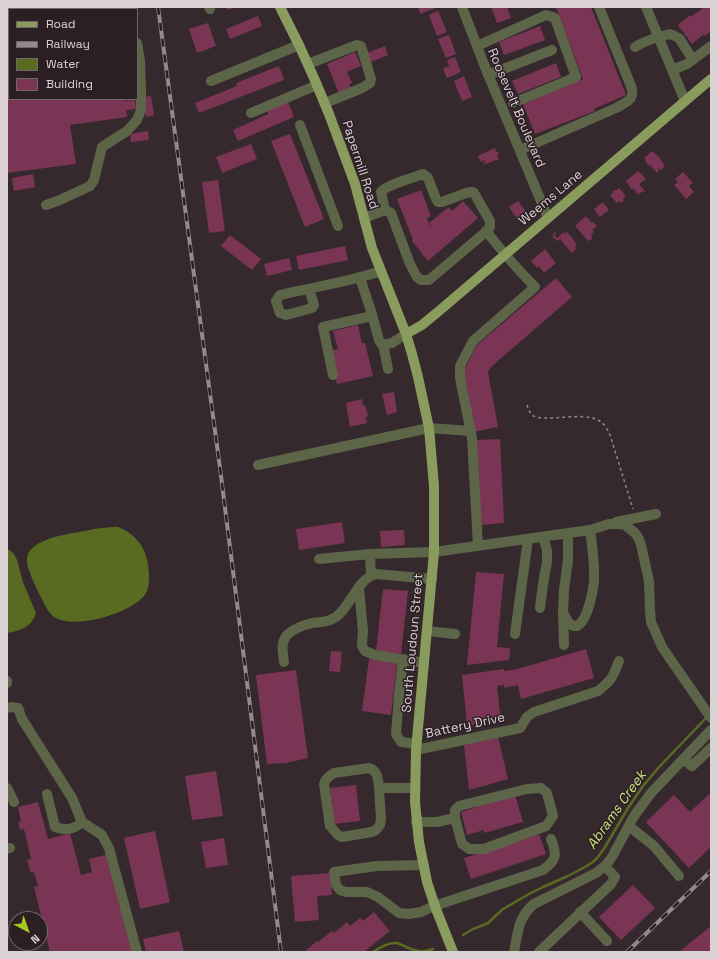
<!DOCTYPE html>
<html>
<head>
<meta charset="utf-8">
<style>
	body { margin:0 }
	#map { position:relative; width:718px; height:959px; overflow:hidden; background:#36292e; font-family:"Space Grotesk",sans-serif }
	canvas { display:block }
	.frame { position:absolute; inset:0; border:8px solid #dcd2d6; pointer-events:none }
	.legend { position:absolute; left:8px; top:8px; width:130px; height:92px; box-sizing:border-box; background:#2c1f24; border:1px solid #72676b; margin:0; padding:5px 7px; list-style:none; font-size:12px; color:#dcd2d6 }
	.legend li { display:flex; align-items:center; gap:8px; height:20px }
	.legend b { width:20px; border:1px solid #72676b }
	.north { position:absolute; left:8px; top:911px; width:40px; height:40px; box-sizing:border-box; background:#2c1f24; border:1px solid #72676b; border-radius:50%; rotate:139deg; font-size:11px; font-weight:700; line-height:16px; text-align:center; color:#dcd2d6 }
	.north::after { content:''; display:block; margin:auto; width:14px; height:18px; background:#a6c822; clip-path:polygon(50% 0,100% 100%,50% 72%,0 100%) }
</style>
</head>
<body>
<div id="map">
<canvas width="718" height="959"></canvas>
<div class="frame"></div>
<ul class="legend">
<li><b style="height:5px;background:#8a9b5e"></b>Road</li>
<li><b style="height:5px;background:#94898d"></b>Railway</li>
<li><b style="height:11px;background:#596b20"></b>Water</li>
<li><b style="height:11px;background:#7a3554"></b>Building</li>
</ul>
<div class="north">N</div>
</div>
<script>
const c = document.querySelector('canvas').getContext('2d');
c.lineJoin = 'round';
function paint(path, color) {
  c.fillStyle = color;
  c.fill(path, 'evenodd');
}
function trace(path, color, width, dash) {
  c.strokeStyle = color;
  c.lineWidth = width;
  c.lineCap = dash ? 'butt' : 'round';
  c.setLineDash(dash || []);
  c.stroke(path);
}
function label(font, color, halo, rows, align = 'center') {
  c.font = font + ' "Space Grotesk",sans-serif';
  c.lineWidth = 3;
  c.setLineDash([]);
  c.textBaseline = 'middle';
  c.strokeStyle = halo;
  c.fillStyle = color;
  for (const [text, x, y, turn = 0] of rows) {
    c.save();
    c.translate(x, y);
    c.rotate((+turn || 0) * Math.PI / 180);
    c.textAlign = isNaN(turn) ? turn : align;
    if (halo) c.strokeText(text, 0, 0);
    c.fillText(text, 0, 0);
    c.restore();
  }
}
paint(new Path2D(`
	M118 527C132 532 144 544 147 560 149 570 151 583 146 593 135 613 66 634 50 613 44 605 28 572 27 563 27 559 27 555 29 552 32 547 39 543 44 541 54 536 68 534 79 532 87 531 95 528 103 528 108 527 113 527 118 527Z
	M7 548 14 554 17 560 23 582 36 613C32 627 20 631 7 633Z`), '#596b20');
trace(new Path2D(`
	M463 935 473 929 481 926 488 923 503 909 529 894 543 887 568 876 585 867 593 862 598 857 605 847 628 808 643 786 660 766 707 717
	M373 952C380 947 388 942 397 943 400 944 403 945 406 947 415 951 423 953 433 949`), '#596b20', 2.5);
paint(new Path2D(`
	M7 7H113V9H9V99H125V101L135 100 136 109 126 110 127 117 70 125 76 164 7 173Z
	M226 7H236L228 10Z
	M418 7H438L420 14Z
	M491 7H507L511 18 497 23Z
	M556 7H591L626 95 594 109 595 111 535 134 523 104 583 79Z
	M704 7H711V31L705 36 704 34 692 44 678 25 690 15 691 17Z
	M438 11 447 32 437 36 429 15Z
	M258 16 262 26 230 39 226 29Z
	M208 23 216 46 197 53 189 29Z
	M540 26 545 40 504 55 499 42Z
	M449 35 456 54 446 58 438 39Z
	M385 46 388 55 371 62 367 53Z
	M355 52 361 66 347 72 352 83 349 84 351 89 339 94 327 64Z
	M455 57 461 72 447 78 443 69 449 66 447 60Z
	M556 63 561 77 518 94 512 81Z
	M279 66 284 80 199 113 195 103 237 86 236 83Z
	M464 76 472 97 462 101 454 81Z
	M151 96 154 115 146 117 143 97Z
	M288 102 294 117 238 141 233 130 268 114 267 111Z
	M148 131 149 140 131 142 130 134Z
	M290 134 324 219 305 227 271 141Z
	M251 144 257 159 222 173 216 157Z
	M495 148 496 152 498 151 499 154 497 155 499 159 486 164V163L484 164 483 162H485L484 160 481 162 478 156Z
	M652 151 659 157 665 166 660 170 659 168 658 169 659 171 657 173 650 165 649 166 645 161 646 160 644 158Z
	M638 171 646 179 639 184 645 191 644 192 643 191 638 195 634 189H631L626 181Z
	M683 172 693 183 689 186 694 192 686 199 674 185 678 182 675 179Z
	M33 174 35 187 14 191 12 178Z
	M218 180 225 231 209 233 202 182Z
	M619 188 626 196 623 198 624 200 621 203 619 201 617 203 610 195 613 193 612 192 615 190V191Z
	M421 190 431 216 427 218 430 226 431 225 429 223 449 207 452 211 463 201 478 218 428 261 422 254V253L412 241 413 240 397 199Z
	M518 201 526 212 521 216 522 217 521 219 518 220 509 207Z
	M603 202 609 210 600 217 594 209Z
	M586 216 592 223 593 222 597 226 592 230 594 232 591 235 592 239 588 241 587 240 575 226Z
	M555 232 556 234 554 235 557 238 564 232 565 234 567 232 576 243 575 244 577 246 575 247 576 249 572 253 560 239 558 241 556 240 552 236Z
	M230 235 261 259 252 270 221 246Z
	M345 246 348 260 299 270 296 256Z
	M545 249 556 263 544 273 539 266 537 268 531 261Z
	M289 258 292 270 267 276 264 264Z
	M556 278 572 297 492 366 488 372 498 427 473 432 462 375 477 345Z
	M358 325 362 343H365L373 376 337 384 330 351 338 349 333 331Z
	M394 392 397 412 387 415 382 394Z
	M362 399 363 406 365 405 368 416 366 417 367 423 350 427 346 403Z
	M500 439 504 523 481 525 477 440Z
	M342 522 345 543 299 550 296 529Z
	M404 530 405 545 381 547 380 531Z
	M476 572 504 574 497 647 510 648 509 660 467 665Z
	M383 589 408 591 401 654 376 651Z
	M586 649 594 678 521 699 518 685 504 688V685L497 686 501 721 484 722 485 724 467 725 462 675 504 669V671L514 670Z
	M331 651 342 652 340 672 329 671Z
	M369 659 397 663 391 715 362 711Z
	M296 670 308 758 286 763 267 764 256 675Z
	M498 737 508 779 469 790 464 745Z
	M216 771 223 816 192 820 185 776Z
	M356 785 360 821 334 824 330 788Z
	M709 794 711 796V847L689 868 646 822 674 795 690 812Z
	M515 795 523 822 484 833V830L467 835 461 812 477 807V806Z
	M38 802 48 839 70 833 81 875 92 872 89 859 109 854 134 952H50L34 887 38 886 34 872 31 873 27 860 31 859 24 829 20 830 18 822 21 821 18 807Z
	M155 831 170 902 140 909 124 838Z
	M539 834 546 854 471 879 464 858Z
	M224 838 228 865 206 868 201 842Z
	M330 873 332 895 317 896 319 920 295 922 291 876Z
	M633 885 655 908 621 940 599 917Z
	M374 912 390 931 365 951 366 952H304L317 941 318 942 332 931 334 933 347 922 350 926 360 918 363 921Z
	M711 926V952H682L681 950Z
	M179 931 184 952H146L143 939Z`), '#7a3554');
trace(new Path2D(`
	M527 405C528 408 529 411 531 414 541 425 585 409 601 422 605 425 608 430 610 435L633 509`), '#908589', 1.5, [3, 3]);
trace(new Path2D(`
	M128 7V9
	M209 7 210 9
	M462 7 485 67 548 218
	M646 7 685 101
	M477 46 546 15 555 18 576 77 513 103
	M635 47C645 40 659 37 670 34L679 38 693 60
	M308 64 357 45 361 46 371 79 370 83 362 88 325 103
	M672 70 687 64 711 46
	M488 75 552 50
	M211 81 299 45
	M251 113 317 85
	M300 125 338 226
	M520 150 616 108C626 102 636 100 631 86L599 7
	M46 205 60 200 90 186 94 180 102 147 127 131 137 120 141 110V91L140 61 137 43
	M364 218 385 210 391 213 410 264 417 277 421 280H429L488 230 490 227V221L474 193 472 192 466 193 442 202H438L436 199 428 178 423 174C413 178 386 185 381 192L385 210
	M360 278 371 311 379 340 382 345 392 343 406 334
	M309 289 314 305 312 308 286 315 280 313 276 301 280 295C314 287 348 282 381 271
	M383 344 388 369
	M333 375 323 327 372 316
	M258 465 429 428 470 431
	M616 522 656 514
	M478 546 472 438 460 378V366L473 341 535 287C517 269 502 251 486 231
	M370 554 371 576
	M319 559 370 554 434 552 590 530 609 524H619L625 525 635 533 639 539 641 545 649 581 650 610 651 622 655 631 662 647 711 718
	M359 588 363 631 362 646 365 651 375 655 424 663
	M540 608 543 584 547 562V550L543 537
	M563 612C565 615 566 620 569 623 585 639 594 588 594 580 595 563 592 546 590 530
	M427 631 455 634
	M515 634 528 539
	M564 645 563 612 564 590 568 560V533
	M403 659 399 694 396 734 401 742 417 744
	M284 662C283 653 280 643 287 635 293 629 304 625 312 623 321 622 329 622 336 617 351 606 357 579 376 574L432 579
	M7 681V683
	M7 708 11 707 18 708 22 719 72 798 82 822C75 829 65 831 55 827L47 794
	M416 750 520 728 527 717 534 712 598 691C612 680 613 677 619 661
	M683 759 692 766 711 748
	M7 788 14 802
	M379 788 381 819 380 825 376 830 372 832 342 837 338 835 330 826 324 784C325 779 329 776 334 773L369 768C378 771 378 779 379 788H415
	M82 822 102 835 109 848 137 952
	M416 822H437L455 818 462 844 469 849H484L546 826 553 816 547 793 541 788 527 789 459 806 455 810V818
	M629 826 654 846 679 876
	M7 849 10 848
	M424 865 377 866 334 872 336 885 340 890 346 892H367L378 897 399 913 409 914 421 912 434 906 543 870C557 860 557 854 551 839
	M580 912 607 941
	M514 952C518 932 518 917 534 904L596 873 605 866 612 857 634 816 651 793 711 730
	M539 952 611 884 615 877 605 866`), '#5c6548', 10);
trace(new Path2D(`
	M280 7 299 45 314 78 329 114 355 184 364 218 372 248 406 334 412 354 418 377 429 428 434 486V552L416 750 415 802 419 842 427 882 436 909 453 952
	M406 334 422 325 439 311 711 79`), '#8a9b5e', 10);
const rail = new Path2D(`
	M158 7 220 468 281 952
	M627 952 711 871`);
trace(rail, '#94898d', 4);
trace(rail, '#2c1f24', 2.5, [8]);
label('13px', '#dcd2d6', '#2c1f24', [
	["Roosevelt Boulevard",516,108,67],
	["Papermill Road",360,165,72],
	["Weems Lane",551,198,-40],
	["South Loudoun Street",413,643,-85],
	["Battery Drive",465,726,-12]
]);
label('italic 14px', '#c7e27c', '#2c1f24', [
	["Abrams Creek",617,810,-55]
]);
</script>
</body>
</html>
